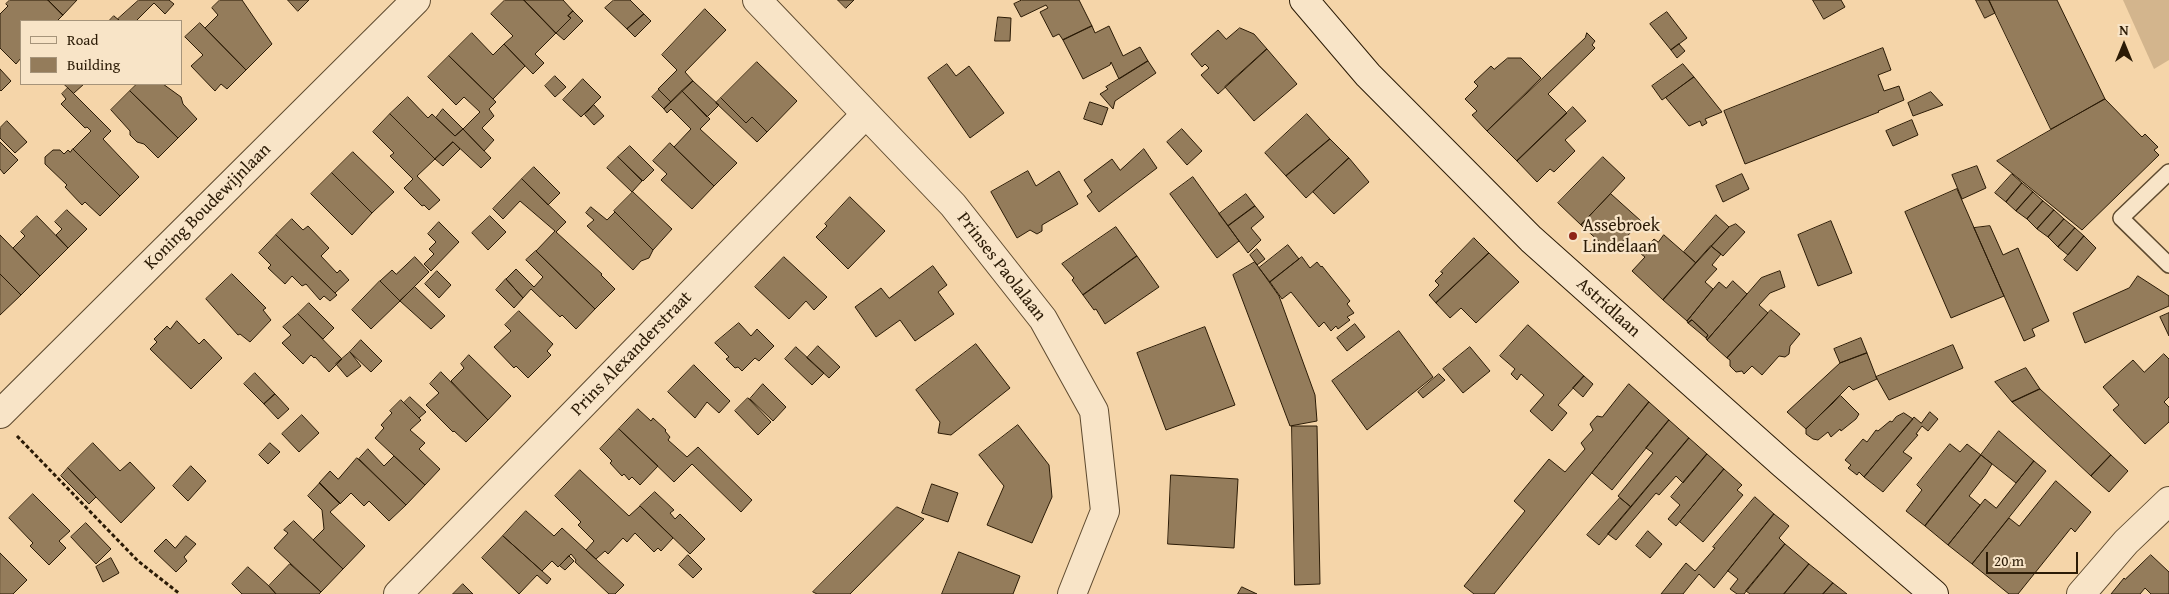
<!DOCTYPE html>
<html>
<head>
<meta charset="utf-8">
<style>
	body { margin:0 }
	#map { position:relative; width:2169px; height:594px; overflow:hidden; background:#f5d5a9; font-family:"Gentium Book Plus",serif }
	canvas { display:block }
	.legend { position:absolute; left:20px; top:20px; width:162px; height:65px; box-sizing:border-box; background:#f8e4c7; border:1px solid #a6947a; margin:0; padding:6px 9px; list-style:none; font-size:15px; color:#2b1b06 }
	.legend li { display:flex; align-items:center; gap:10px; height:25px }
	.legend b { width:25px; border:1px solid #a6947a }
	.north { position:absolute; left:2099px; top:20px; width:50px; height:50px; -webkit-text-stroke:4px #f8e4c7; paint-order:stroke; rotate:0deg; font-size:14px; font-weight:700; line-height:20px; text-align:center; color:#2b1b06 }
	.north::after { content:''; display:block; margin:auto; width:18px; height:22px; background:#2b1b06; clip-path:polygon(50% 0,100% 100%,50% 72%,0 100%) }
	.scale { position:absolute; left:1986px; top:552px; width:92px; height:22px; box-sizing:border-box; border:2px solid #2b1b06; border-top:0; padding-left:6px; font-size:15px; line-height:18px; white-space:nowrap; color:#2b1b06; -webkit-text-stroke:4px #f8e4c7; paint-order:stroke }
</style>
</head>
<body>
<div id="map">
<canvas width="2169" height="594"></canvas>
<ul class="legend">
<li><b style="height:6px;background:#f8e4c7"></b>Road</li>
<li><b style="height:14px;background:#947c5b"></b>Building</li>
</ul>
<div class="north">N</div>
<div class="scale">20 m</div>
</div>
<script>
const c = document.querySelector('canvas').getContext('2d');
c.lineJoin = 'round';
function paint(path, color) {
  c.fillStyle = color;
  c.fill(path, 'evenodd');
}
function trace(path, color, width, dash) {
  c.strokeStyle = color;
  c.lineWidth = width;
  c.lineCap = dash ? 'butt' : 'round';
  c.setLineDash(dash || []);
  c.stroke(path);
}
function label(font, color, halo, rows, align = 'center') {
  c.font = font + ' "Gentium Book Plus",serif';
  c.lineWidth = 4.5;
  c.setLineDash([]);
  c.textBaseline = 'middle';
  c.strokeStyle = halo;
  c.fillStyle = color;
  for (const [text, x, y, turn = 0] of rows) {
    c.save();
    c.translate(x, y);
    c.rotate((+turn || 0) * Math.PI / 180);
    c.textAlign = isNaN(turn) ? turn : align;
    if (halo) c.strokeText(text, 0, 0);
    c.fillText(text, 0, 0);
    c.restore();
  }
}
paint(new Path2D(`
	M2123 0H2169V60L2154 69Z`), '#d3b58d');
const building = new Path2D(`
	M10 0H48L63 15 57 21H21V58L16 64 0 48V14L8 6 6 4Z
	M48 0H77L63 15Z
	M139 0H169L174 4 165 14 154 3 136 21H120L118 19Z
	M220 0H242L272 44 246 70 205 28 218 15 212 8Z
	M288 0H309L298 11Z
	M505 0H524L556 33 535 54 544 63 533 74 504 44 513 36 491 14Z
	M524 0H563L573 11 568 16 571 18 556 33Z
	M614 0H630L644 14 627 29 605 8Z
	M838 0H854L846 8Z
	M1022 0H1079L1092 26 1063 40 1059 34 1053 37 1040 12 1048 8 1046 5 1021 17 1014 4Z
	M1813 0H1841L1845 7 1824 19Z
	M1976 0H1989L1995 13 1985 18Z
	M1989 0H2057L2105 99 2051 129Z
	M705 9 726 30 685 72 693 81 671 102 658 89 677 70 662 55Z
	M573 11 583 21 564 40 556 33 571 18 568 16Z
	M1667 12 1687 38 1671 50 1650 24Z
	M644 14 651 21 635 37 627 29Z
	M114 16 120 21H109Z
	M998 17 1011 18 1010 41H995Z
	M200 23 246 70 227 89 221 84 215 91 191 66 203 55 185 37Z
	M1092 26 1095 33 1109 26 1123 56 1140 47 1148 61 1119 79 1111 62 1110 65 1083 79 1063 40Z
	M1240 28 1254 34 1267 49 1218 94 1201 75 1209 68 1205 64 1202 67 1191 54 1218 30 1226 39Z
	M472 33 493 55 504 44 525 66 493 99 449 56Z
	M1587 33 1595 41 1592 45 1595 48 1548 94 1567 113 1517 161 1487 131 1585 38Z
	M1679 44 1685 51 1677 58 1671 50Z
	M1883 48 1891 70 1878 75 1884 91 1899 86 1904 100 1878 111 1879 112 1745 164 1724 111Z
	M1267 49 1297 84 1254 121 1225 87Z
	M449 56 496 102 489 109 494 116 482 128 494 140 484 151 463 129 480 112 464 97 456 105 428 77Z
	M1508 58H1521L1541 78 1487 131 1472 115 1477 111 1465 99 1478 86 1474 82 1491 66 1494 69Z
	M1148 61 1156 73 1115 101 1113 109 1100 94 1108 89 1106 87Z
	M757 62 797 101 767 132 752 117 746 123 721 98Z
	M947 64 956 76 969 66 1004 113 970 138 928 78Z
	M1683 64 1694 77 1662 100 1652 86Z
	M0 69 11 81 1 91 0 90Z
	M555 76 566 87 555 97 545 86Z
	M1694 77 1722 112 1705 119 1707 123 1702 126 1700 121 1689 126 1666 98Z
	M583 79 601 97 581 117 563 100Z
	M693 81 719 105 707 117 682 91Z
	M64 84H84L74 93Z
	M137 84H163L181 97 183 104 197 119 178 138 130 91Z
	M68 88 111 131 103 139 139 177 120 196 73 149 91 131 87 127 85 128 61 104 66 99 62 94Z
	M659 90 671 102 664 109 652 97Z
	M130 91 178 138 158 158 144 144 137 142 130 135V131L111 110Z
	M682 91 710 119 700 129 737 163 714 186 674 147 691 129 671 109 667 113 664 109Z
	M1931 92 1943 105 1913 116 1908 103Z
	M408 97 428 118 432 114 455 136 463 129 491 158 481 168 453 142 435 159 390 114Z
	M721 98 746 123 752 117 767 132 757 142 716 103Z
	M2105 99 2142 137 2145 134 2158 147 2154 150 2159 155 2082 230 1997 161Z
	M1090 102 1108 108 1102 125 1084 119Z
	M594 105 604 116 594 125 585 115Z
	M1573 107 1586 121 1565 140 1575 151 1554 172 1550 169 1537 182 1517 161Z
	M443 109 463 129 455 136 436 118Z
	M390 114 435 159 417 176 440 200 429 210 424 205 422 206 404 188 413 179 390 156 394 153 373 132Z
	M1307 114 1330 139 1286 176 1265 153Z
	M1912 120 1918 135 1893 146 1886 131Z
	M7 121 27 142 15 153 0 138V128Z
	M1182 129 1202 151 1187 165 1167 142Z
	M1330 139 1349 158 1306 198 1286 176Z
	M0 142 18 160 4 174 0 169Z
	M453 142 460 149 443 166 435 159Z
	M670 143 714 186 692 209 661 180 667 174 653 161Z
	M630 146 654 170 643 181 618 157Z
	M73 149 120 196 100 216 85 202 82 205 65 187 67 185 45 164V157L53 150H60L64 154 68 150 70 152Z
	M1144 149 1157 168 1099 212 1087 196 1092 192 1084 180 1112 159 1120 170Z
	M353 152 394 192 372 213 332 173Z
	M618 157 642 181 632 192 607 168Z
	M1603 157 1625 178 1581 225 1558 203Z
	M1349 158 1369 182 1334 214 1313 192Z
	M1977 166 1986 188 1962 199 1952 175Z
	M534 167 560 193 548 205 522 179Z
	M1028 171 1036 186 1059 171 1078 204 1042 225V231L1037 234 1030 230 1017 238 991 192Z
	M332 173 372 213 352 235 311 194Z
	M1742 174 1749 189 1723 202 1716 186Z
	M2012 174 2022 183 2006 202 1995 193Z
	M1193 177 1239 241 1217 258 1170 194Z
	M522 179 566 222 556 232 602 274 601 275 615 289 595 309 536 251 555 231 520 201 503 219 493 209Z
	M2022 183 2033 192 2016 211 2006 202Z
	M1957 189 2004 296 1951 318 1905 212Z
	M633 192 672 229 653 250 614 211Z
	M2033 192 2043 201 2027 219 2016 211Z
	M1246 194 1255 206 1228 226 1219 214Z
	M1611 194 1641 221 1612 253 1581 225Z
	M850 197 885 231 848 269 816 237 827 226 825 224Z
	M2043 201 2054 210 2037 229 2027 219Z
	M1255 206 1264 217 1251 228 1261 240 1248 253 1228 226Z
	M591 207 607 220 615 212 653 250 649 258 641 261 633 270 587 226 594 220 586 213Z
	M67 210 87 229 68 248 56 235 62 229 55 222Z
	M2054 210 2064 219 2048 237 2037 229Z
	M1716 215 1729 227 1696 263 1684 252Z
	M37 216 68 248 40 276 13 248 25 236 21 232Z
	M490 216 506 232 488 250 472 233Z
	M292 219 303 230 308 226 329 248 321 256 337 273 340 270 349 280 335 293 276 235Z
	M2064 219 2075 228 2058 247 2048 237Z
	M1831 221 1852 273 1818 286 1798 235Z
	M439 222 459 242 431 271 424 264 434 254 429 249 436 242 428 234Z
	M1736 224 1745 232 1723 256 1711 246 1729 227Z
	M1990 226 2003 255 2018 248 2049 321 2032 329 2035 336 2024 341 1974 228Z
	M1116 227 1137 256 1083 295 1072 280 1074 278 1062 264Z
	M2075 228 2084 236 2068 255 2058 247Z
	M0 235 40 276 21 295 0 274Z
	M276 235 337 295 330 301 324 296 320 300 306 284 302 286 292 276 285 284 268 268 271 265 259 253Z
	M1664 235 1696 263 1663 300 1632 271 1645 257 1641 254 1654 239 1658 242Z
	M2084 236 2096 248 2077 271 2064 260Z
	M1474 238 1489 253 1436 303 1429 295 1439 285 1435 281 1443 273 1441 272Z
	M1288 245 1299 259 1270 282 1259 268Z
	M1711 246 1721 254 1712 265 1717 269 1705 282 1713 289 1687 321 1663 300Z
	M1257 249 1265 259 1257 265 1250 255Z
	M536 251 595 309 576 329 562 315 560 317 531 289 523 298 506 279 516 269 534 287 543 277 526 260Z
	M1489 253 1519 282 1476 323 1461 308 1450 318 1436 303Z
	M1137 256 1159 287 1105 324 1096 309 1094 310 1083 295Z
	M415 257 429 272 400 301 380 281 392 270 396 274Z
	M784 257 827 297 814 310 806 301 789 319 755 287Z
	M1302 257 1310 268 1317 262 1321 267 1322 266 1350 301 1347 304 1354 313 1347 317 1350 320 1338 329 1336 326 1331 331 1324 322 1319 327 1291 292 1282 299 1270 282Z
	M1255 262 1279 296 1315 395 1317 421 1290 426 1233 275Z
	M933 266 947 285 938 292 954 314 915 341 900 320 876 337 855 307 881 288 889 298Z
	M437 271 451 285 439 298 425 284Z
	M1780 271 1785 287 1770 293 1759 305 1768 313 1727 358 1707 340 1761 278Z
	M0 274 21 295 0 315Z
	M232 274 266 308 263 310 271 320 250 342 240 334 238 335 206 299Z
	M2138 276 2169 296V306L2085 343 2073 313 2129 288Z
	M506 279 523 298 514 308 496 290Z
	M380 281 400 301 371 329 352 310Z
	M1733 281 1747 294 1707 340 1706 338 1708 335 1692 320 1688 323 1687 321 1719 282 1726 288Z
	M415 287 445 316 431 329 400 301Z
	M309 303 334 328 323 339 298 314Z
	M1771 310 1800 334 1790 346 1789 354 1785 357 1779 356 1762 375 1752 366 1744 374 1742 371 1736 372 1730 366V360L1727 358Z
	M519 311 553 344 547 351 551 355 528 378 516 366 514 368 494 347 511 331 505 325Z
	M2169 313V336L2160 317Z
	M298 314 342 359 329 372 315 357 314 358 311 355 303 364 282 343 291 335 283 327Z
	M1692 320 1708 335 1706 338 1688 323Z
	M177 321 199 344 204 339 222 358 191 389 150 349 157 342 154 339 167 326 170 329Z
	M739 323 751 336 757 329 774 346 759 361 755 358 742 371 738 367 735 368 726 359 729 357 715 343Z
	M1355 324 1365 337 1347 351 1337 338Z
	M1528 325 1584 376 1558 405 1567 413 1552 431 1530 411 1544 395 1521 374 1517 380 1511 374 1515 369 1500 356Z
	M1205 327 1235 405 1166 430 1137 353Z
	M1399 331 1433 377 1367 430 1332 381Z
	M1861 338 1867 353 1840 363 1834 349Z
	M361 340 382 361 371 372 350 352Z
	M976 344 1010 388 951 435 938 433 940 422 916 390Z
	M1953 345 1963 368 1889 400 1876 377Z
	M818 346 840 367 829 378 807 358Z
	M796 347 824 373 812 385 785 359Z
	M1470 347 1490 371 1463 393 1443 369Z
	M350 352 361 366 347 377 336 364Z
	M1867 353 1877 379 1853 390 1849 386 1806 429 1787 412 1840 363Z
	M2164 354 2169 359V397L2164 402 2169 407V422L2145 444 2113 410 2119 405 2103 387 2133 360 2144 372Z
	M469 355 511 396 488 420 451 381 464 368 461 364Z
	M694 365 730 401 719 413 707 402 695 418 668 392Z
	M2026 368 2040 389 2012 402 1995 382Z
	M441 372 488 420 466 442 454 431 453 432 426 405 439 393 430 384Z
	M255 373 275 394 264 404 244 384Z
	M1439 374 1445 380 1423 398 1418 392Z
	M1584 376 1593 384 1583 397 1573 388Z
	M763 384 786 407 773 421 750 399Z
	M1629 384 1649 402 1494 594H1474L1464 586 1525 511 1514 501 1549 459 1565 472 1585 449 1581 443 1593 430 1590 424 1597 416 1602 417Z
	M2040 389 2111 455 2091 476 2012 402Z
	M275 394 289 409 278 419 264 404Z
	M1841 396 1859 414 1856 419 1841 431 1840 429 1831 437 1828 432 1818 440 1813 439 1806 434V429Z
	M410 397 426 412 419 418 404 403Z
	M748 398 771 422 758 435 735 411Z
	M401 400 421 420 410 430 425 443 419 449 440 469 425 485 375 438 384 428 381 425 392 413 390 411Z
	M1649 402 1669 420 1612 490 1592 473Z
	M638 409 651 421 653 418 666 430 665 431 670 437 668 440 687 457 698 447 752 500 741 512 692 464 674 482 619 429Z
	M1930 412 1938 419 1928 431 1922 426 1916 434 1918 435 1903 452 1912 458 1883 492 1864 477 1914 417 1921 423Z
	M1904 413 1913 419 1864 477 1859 472 1857 475 1848 468 1851 465 1845 460 1863 439 1867 442 1876 430 1878 431 1890 421 1892 422 1896 417Z
	M302 415 319 433 299 452 282 434Z
	M1669 420 1689 438 1631 507 1618 496 1653 453 1646 448Z
	M1018 425 1049 465 1052 497 1032 543 987 525 1004 486 979 455Z
	M1292 426H1317L1320 584 1295 585Z
	M619 429 658 466 640 485 632 477 629 480 624 474 622 476 610 463 612 461 600 449Z
	M1999 431 2034 461 2016 483 1981 455Z
	M1689 438 1707 454 1683 483 1676 476 1659 495 1656 493 1616 540 1608 534Z
	M93 443 120 471 130 462 155 488 121 523 68 468Z
	M270 443 280 452 268 464 259 455Z
	M1950 444 1960 452 1967 444 1981 455 1925 526 1906 511 1922 490 1917 485Z
	M368 449 384 466 394 456 425 485 406 505 359 459Z
	M1707 454 1724 469 1676 526 1668 519 1680 505 1671 497Z
	M1981 455 1992 464 1986 474 1969 496 1980 505 1948 545 1925 526Z
	M2111 455 2128 471 2109 492 2091 476Z
	M357 458 406 505 389 521 369 501 364 506 351 493 340 504 319 483 330 471 338 479Z
	M2034 461 2046 471 1972 564 1948 545 1985 499 1996 508Z
	M191 466 206 481 188 501 173 486Z
	M68 468 96 497 89 504 61 476Z
	M1724 469 1742 485 1737 490 1743 495 1703 542 1680 522Z
	M580 470 629 516 640 506 673 538 661 551 658 548 654 552 635 533 627 542 623 538 608 554 605 551 596 559 586 550 594 541 578 525 581 522 555 496Z
	M1171 475 1238 479 1234 548 1168 544Z
	M2056 481 2091 512 2075 532 2071 528 2018 594H2009L1972 564 2009 518 2019 526Z
	M320 483 340 503 330 512 365 546 343 569 313 540 324 529 322 510 308 496Z
	M932 484 958 493 948 522 922 513Z
	M655 492 674 510 670 513 675 519 680 514 705 539 690 554 640 506Z
	M33 494 70 531 59 541 66 548 49 565 30 546 33 543 9 518Z
	M1755 497 1774 514 1714 588 1699 574 1683 594H1661L1686 563 1695 571 1715 548 1713 547Z
	M1620 498 1631 507 1599 545 1587 535Z
	M897 507 924 519 850 594H817L813 592Z
	M526 511 554 536 562 528 624 585 615 594H609L575 562 576 560 571 554 558 567 552 561 542 571 503 536Z
	M1774 514 1789 526 1779 538 1785 544 1744 594H1737L1730 589 1738 579 1728 571Z
	M294 521 343 569 321 592 274 548 288 533 284 530Z
	M86 523 111 549 96 564 71 537Z
	M1648 531 1662 544 1650 558 1636 546Z
	M186 536 196 544 184 557 187 561 176 572 154 551 166 539 175 548Z
	M503 536 551 579 547 584 537 575 519 594 482 558Z
	M1785 544 1809 564 1784 594H1750L1746 591Z
	M959 552 1020 576 1013 594H942Z
	M0 553 27 580 13 594H0Z
	M688 555 702 569 693 578 679 565Z
	M2151 555 2169 572V594H2151L2145 588 2140 594H2111L2124 578 2125 579Z
	M569 556 574 561 565 570 560 566Z
	M111 558 119 573 103 582 96 567Z
	M290 564 321 592 319 594H276L269 586Z
	M1809 564 1833 583 1823 594H1784Z
	M248 567 269 586 276 594H242L232 584Z
	M1833 583 1847 594H1823Z
	M463 584 473 594H453Z
	M1242 587 1257 594H1238Z`);
paint(building, '#947c5b');
trace(building, '#2b1b06', 1);
const lane = new Path2D(`
	M2169 172 2121 218 2169 265`);
const street = new Path2D(`
	M757 0 953 205 1043 319 1094 411 1105 511 1072 594
	M0 414 416 0
	M398 594 866 114
	M2081 594 2126 542 2169 501`);
const secondary = new Path2D(`
	M1304 0 1368 75 1531 239 1783 464 1934 594`);
trace(lane, '#5e4a2f', 18);
trace(street, '#5e4a2f', 30);
trace(secondary, '#2b1b06', 30);
trace(new Path2D(`
	M17 436 138 561 180 594`), '#2b1b06', 3, [4, 2.5]);
trace(lane, '#f8e4c7', 15);
trace(street, '#f8e4c7', 28);
trace(secondary, '#f8e4c7', 28);
for (const [x, y, r, color] of [
	[1573,236,5,"#8f2418"]
]) {
  const dot = new Path2D();
  dot.arc(x, y, r, 0, 2 * Math.PI);
  c.fillStyle = color;
  c.fill(dot);
  trace(dot, '#f8e4c7', 2);
}
label('18px', '#2b1b06', '#f8e4c7', [
	["Koning Boudewijnlaan",208,207,-45],
	["Prinses Paolalaan",1001,267,52],
	["Astridlaan",1608,308,42],
	["Prins Alexanderstraat",632,354,-46]
]);
label('18px', '#2b1b06', '#f8e4c7', [
	["Assebroek",1583,226],
	["Lindelaan",1583,247]
], 'left');
</script>
</body>
</html>
